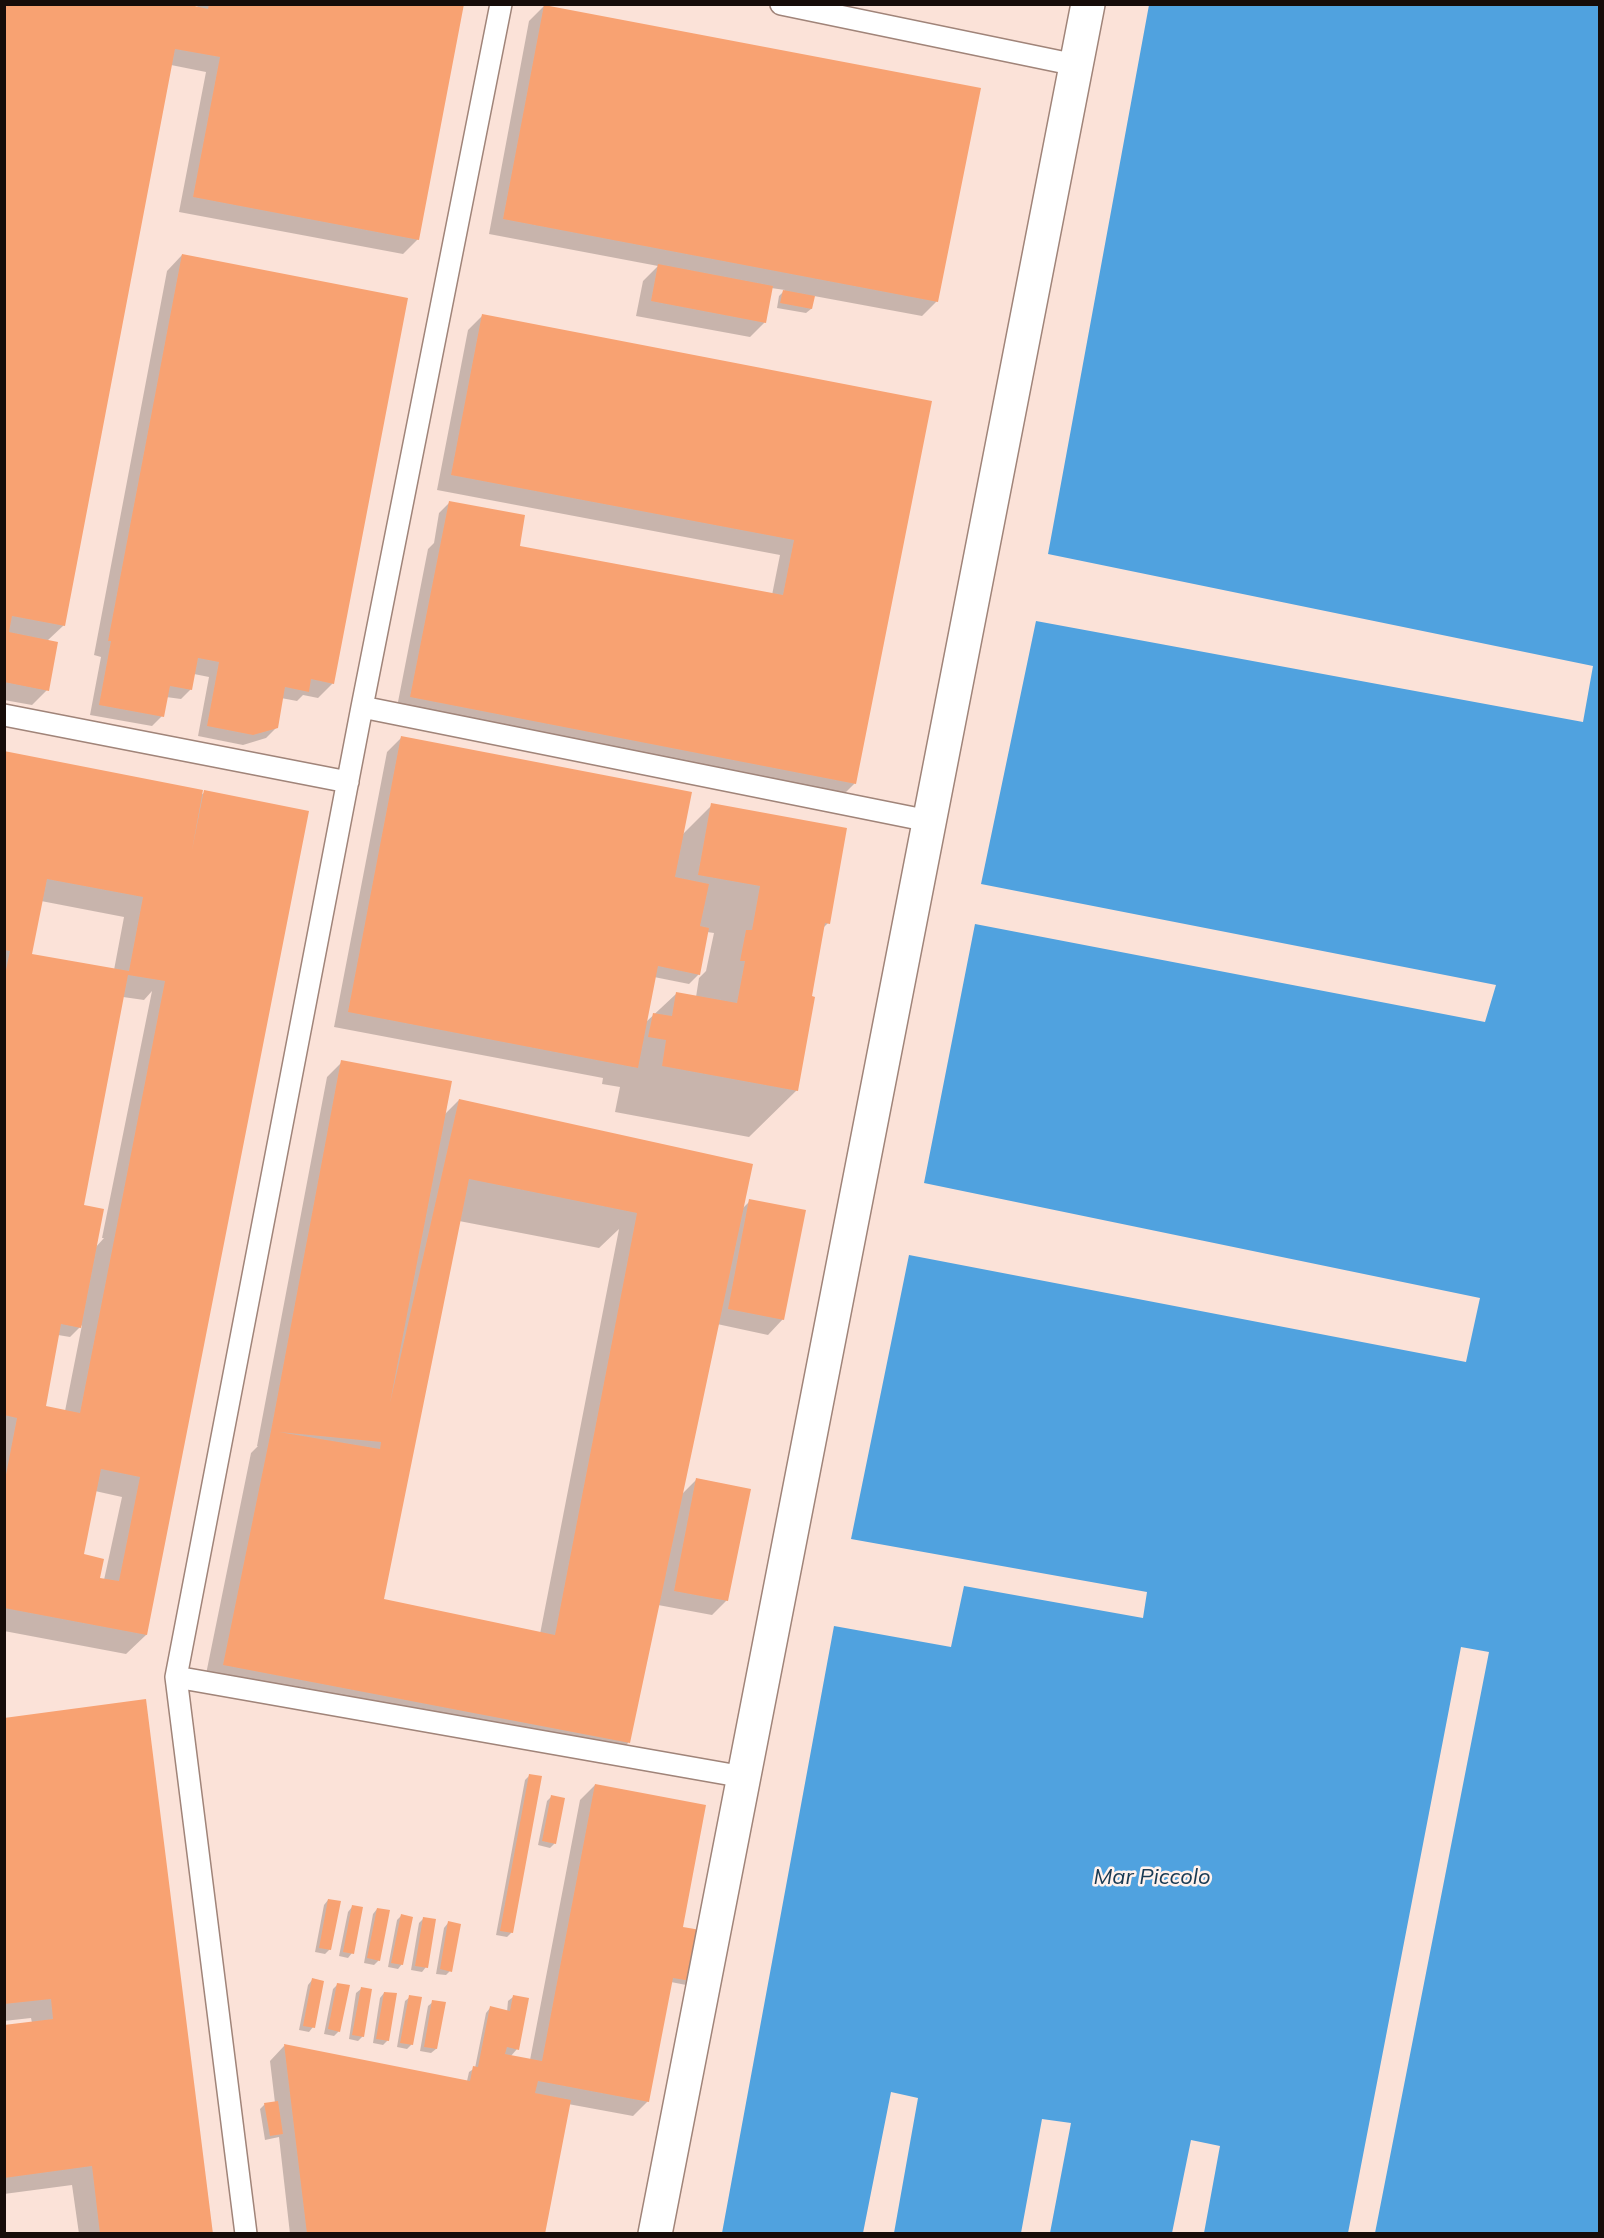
<!DOCTYPE html>
<html>
<head>
<meta charset="utf-8">
<style>
	body { margin:0 }
	#map { position:relative; width:1604px; height:2238px; overflow:hidden; background:#fbe2d8; font-family:Mulish,sans-serif }
	canvas { display:block }
	.frame { position:absolute; inset:0; border:6px solid #160c09; pointer-events:none }
</style>
</head>
<body>
<div id="map">
<canvas width="1604" height="2238"></canvas>
<div class="frame"></div>
</div>
<script>
const c = document.querySelector('canvas').getContext('2d');
c.lineJoin = 'round';
function paint(path, color) {
  c.fillStyle = color;
  c.fill(path, 'evenodd');
}
function trace(path, color, width, dash) {
  c.strokeStyle = color;
  c.lineWidth = width;
  c.lineCap = dash ? 'butt' : 'round';
  c.setLineDash(dash || []);
  c.stroke(path);
}
function label(font, color, halo, rows, align = 'center') {
  c.font = font + ' Mulish,sans-serif';
  c.lineWidth = 5;
  c.setLineDash([]);
  c.textBaseline = 'middle';
  c.strokeStyle = halo;
  c.fillStyle = color;
  for (const [text, x, y, turn = 0] of rows) {
    c.save();
    c.translate(x, y);
    c.rotate((+turn || 0) * Math.PI / 180);
    c.textAlign = isNaN(turn) ? turn : align;
    if (halo) c.strokeText(text, 0, 0);
    c.fillText(text, 0, 0);
    c.restore();
  }
}
paint(new Path2D(`
	M1149 5H1599V2233H1375L1489 1652 1461 1647 1348 2233H1204L1220 2146 1191 2140 1172 2233H1050L1071 2123 1042 2119 1021 2233H894L918 2098 891 2092 863 2233H722L834 1626 951 1647 964 1586 1143 1618 1147 1592 851 1539 909 1255 1466 1362 1480 1298 924 1183 975 924 1485 1022 1496 985 981 884 1036 621 1583 722 1593 666 1048 554Z`), '#50a2df');
paint(new Path2D(`
	M4 4 197 8 198 4H463L418 239 403 254 179 212 206 72 171 65 64 625 47 641V690L32 705 4 700Z
	M544 6 937 301 922 316 814 296 811 309 806 313 777 308 779 296 785 290 771 288 765 322 750 337 636 316 643 281 658 266 489 234 529 21Z
	M182 255 333 683 318 698 303 695 297 701 281 698 276 728 266 738 243 745 198 736 209 677 194 674 191 689 181 699 166 697 162 716 152 726 90 715 101 657 94 655 167 271Z
	M483 315 931 402 855 783 840 798 396 712 428 549 434 543 439 513 449 503 518 548 772 595 780 555 437 490 468 330Z
	M402 737 682 835 712 805 828 923 822 929 797 1090 749 1137 615 1112 620 1087 602 1084 603 1078 334 1027 387 752ZM707 932 714 933 706 971 699 978 696 997 676 994 646 1022 654 977 689 984 699 974Z
	M4 752 200 796 205 792 146 1635 126 1654 4 1631ZM41 901 124 917 114 970 29 955ZM152 991 102 1238H104L95 1248 82 1207 123 997 144 1000ZM82 1325 65 1411H43L58 1335 70 1337ZM95 1491 122 1497 104 1580 98 1579 82 1555Z
	M342 1062 443 1116 459 1100 742 1209 750 1201 783 1319 768 1335 717 1324 681 1495 696 1480 727 1600 712 1615 658 1605 628 1743 609 1762 204 1684 251 1453 258 1446H257L327 1077ZM459 1221 599 1248 619 1229 540 1634 381 1600Z
	M4 1719 211 2234H79L72 2185 4 2194V2027L32 2023 31 2018 4 2021Z
	M529 1776 512 1932 507 1937 496 1935 525 1780Z
	M595 1785 680 1932 691 1986 671 1982 648 2101 633 2116 568 2104 544 2234H290L279 2137 265 2140 260 2109 265 2104 275 2103 270 2061 284 2046 467 2081 469 2072 475 2068 486 2013 490 2008 507 2012 508 2001 513 1997 517 2049 511 2056 530 2060 580 1800Z
	M551 1797 555 1843 550 1848 538 1845 547 1801Z
	M328 1900 330 1949 325 1954 315 1952 324 1905Z
	M352 1907V1953L348 1958 339 1956 348 1912Z
	M377 1909 379 1960 374 1965 364 1963 373 1914Z
	M401 1916 402 1964 398 1969 388 1967 397 1920Z
	M423 1919 426 1967 422 1972 411 1970 419 1923Z
	M448 1923 450 1971 446 1975 436 1974 444 1928Z
	M312 1980 313 2027 309 2032 299 2030 308 1985Z
	M338 1984 339 2031 334 2036 324 2034 333 1989Z
	M361 1989 363 2036 358 2041 349 2039 356 1993Z
	M384 1993 388 2040 383 2045 373 2043 380 1998Z
	M410 1997 412 2044 407 2049 397 2047 405 2001Z
	M433 2002 436 2049 431 2053 420 2051 428 2006Z`), '#0003');
paint(new Path2D(`
	M4 4H186L208 9 209 4H464L419 240 193 197 220 57 175 49 65 626 12 616 9 632 58 642 49 691 4 682Z
	M544 5 981 88 938 302 503 219Z
	M182 254 408 298 334 684 311 679 309 692 285 687 278 728 253 735 207 726 219 662 198 658 192 690 170 686 164 717 99 705 111 641H108Z
	M658 264 773 286 766 323 651 301Z
	M783 290 815 296 812 309 780 303Z
	M482 314 932 401 856 784 410 697 449 501 525 515 520 546 783 595 794 540 451 475Z
	M401 736 692 792 675 877 709 884 700 926 709 928 700 975 658 966 638 1068 348 1012Z
	M4 751 203 790 192 850 204 790 309 811 147 1635 4 1608V1485L17 1418 4 1415V979L10 951 4 950ZM47 879 143 897 129 971 32 954ZM128 975 165 981 80 1413 46 1406 61 1324 81 1328 104 1209 84 1205ZM101 1469 140 1477 119 1581 100 1578 104 1559 84 1554Z
	M711 803 847 828 830 924 825 923 812 996 815 997 798 1091 662 1066 666 1040 648 1037 653 1013 672 1016 676 992 737 1003 745 961H740L746 930H752L760 886 698 875Z
	M341 1060 452 1081 390 1403 459 1099 753 1164 630 1743 223 1665 271 1431ZM469 1179 637 1213 555 1635 384 1599ZM279 1432 381 1442 380 1449Z
	M749 1199 806 1210 784 1320 728 1309Z
	M696 1478 751 1489 728 1601 674 1591Z
	M146 1699 213 2234H100L92 2166 4 2178V2025L53 2019 51 1999 4 2004V1718Z
	M529 1774 542 1776 513 1933 500 1931Z
	M595 1784 706 1805 683 1927 706 1931 697 1982 673 1978 649 2102 538 2081 535 2093 571 2100 545 2234H307L284 2044 470 2081 473 2066 478 2067 490 2006 510 2011 513 1995 529 1998 519 2050 507 2047 505 2054 542 2061Z
	M551 1795 565 1798 556 1844 542 1841Z
	M328 1899 341 1901 331 1950 319 1948Z
	M352 1905 363 1907 354 1954 343 1952Z
	M377 1908 390 1910 380 1961 367 1958Z
	M401 1914 413 1917 403 1965 391 1963Z
	M423 1917 436 1919 428 1968 415 1966Z
	M448 1921 461 1924 452 1972 440 1969Z
	M312 1978 324 1981 315 2028 303 2026Z
	M337 1983 350 1985 340 2032 328 2029Z
	M361 1987 372 1989 364 2037 352 2035Z
	M384 1992 397 1993 389 2041 376 2039Z
	M409 1995 422 1997 413 2045 400 2043Z
	M432 2000 446 2002 437 2049 424 2047Z
	M278 2101 283 2134 270 2136 264 2103Z`), '#f8a272');
const service = new Path2D(`
	M781 4 1076 65
	M362 707 929 821
	M4 715 348 782
	M176 1677 744 1777
	M246 2234 176 1677 362 707 501 4`);
const minor = new Path2D(`
	M655 2234 1088 4`);
trace(service, '#a08479', 24);
trace(minor, '#a08479', 36);
trace(service, '#fff', 21);
trace(minor, '#fff', 33);
label('italic 22px', '#183a54', '#fff2ed', [
	["Mar Piccolo",1152,1877]
]);
</script>
</body>
</html>
